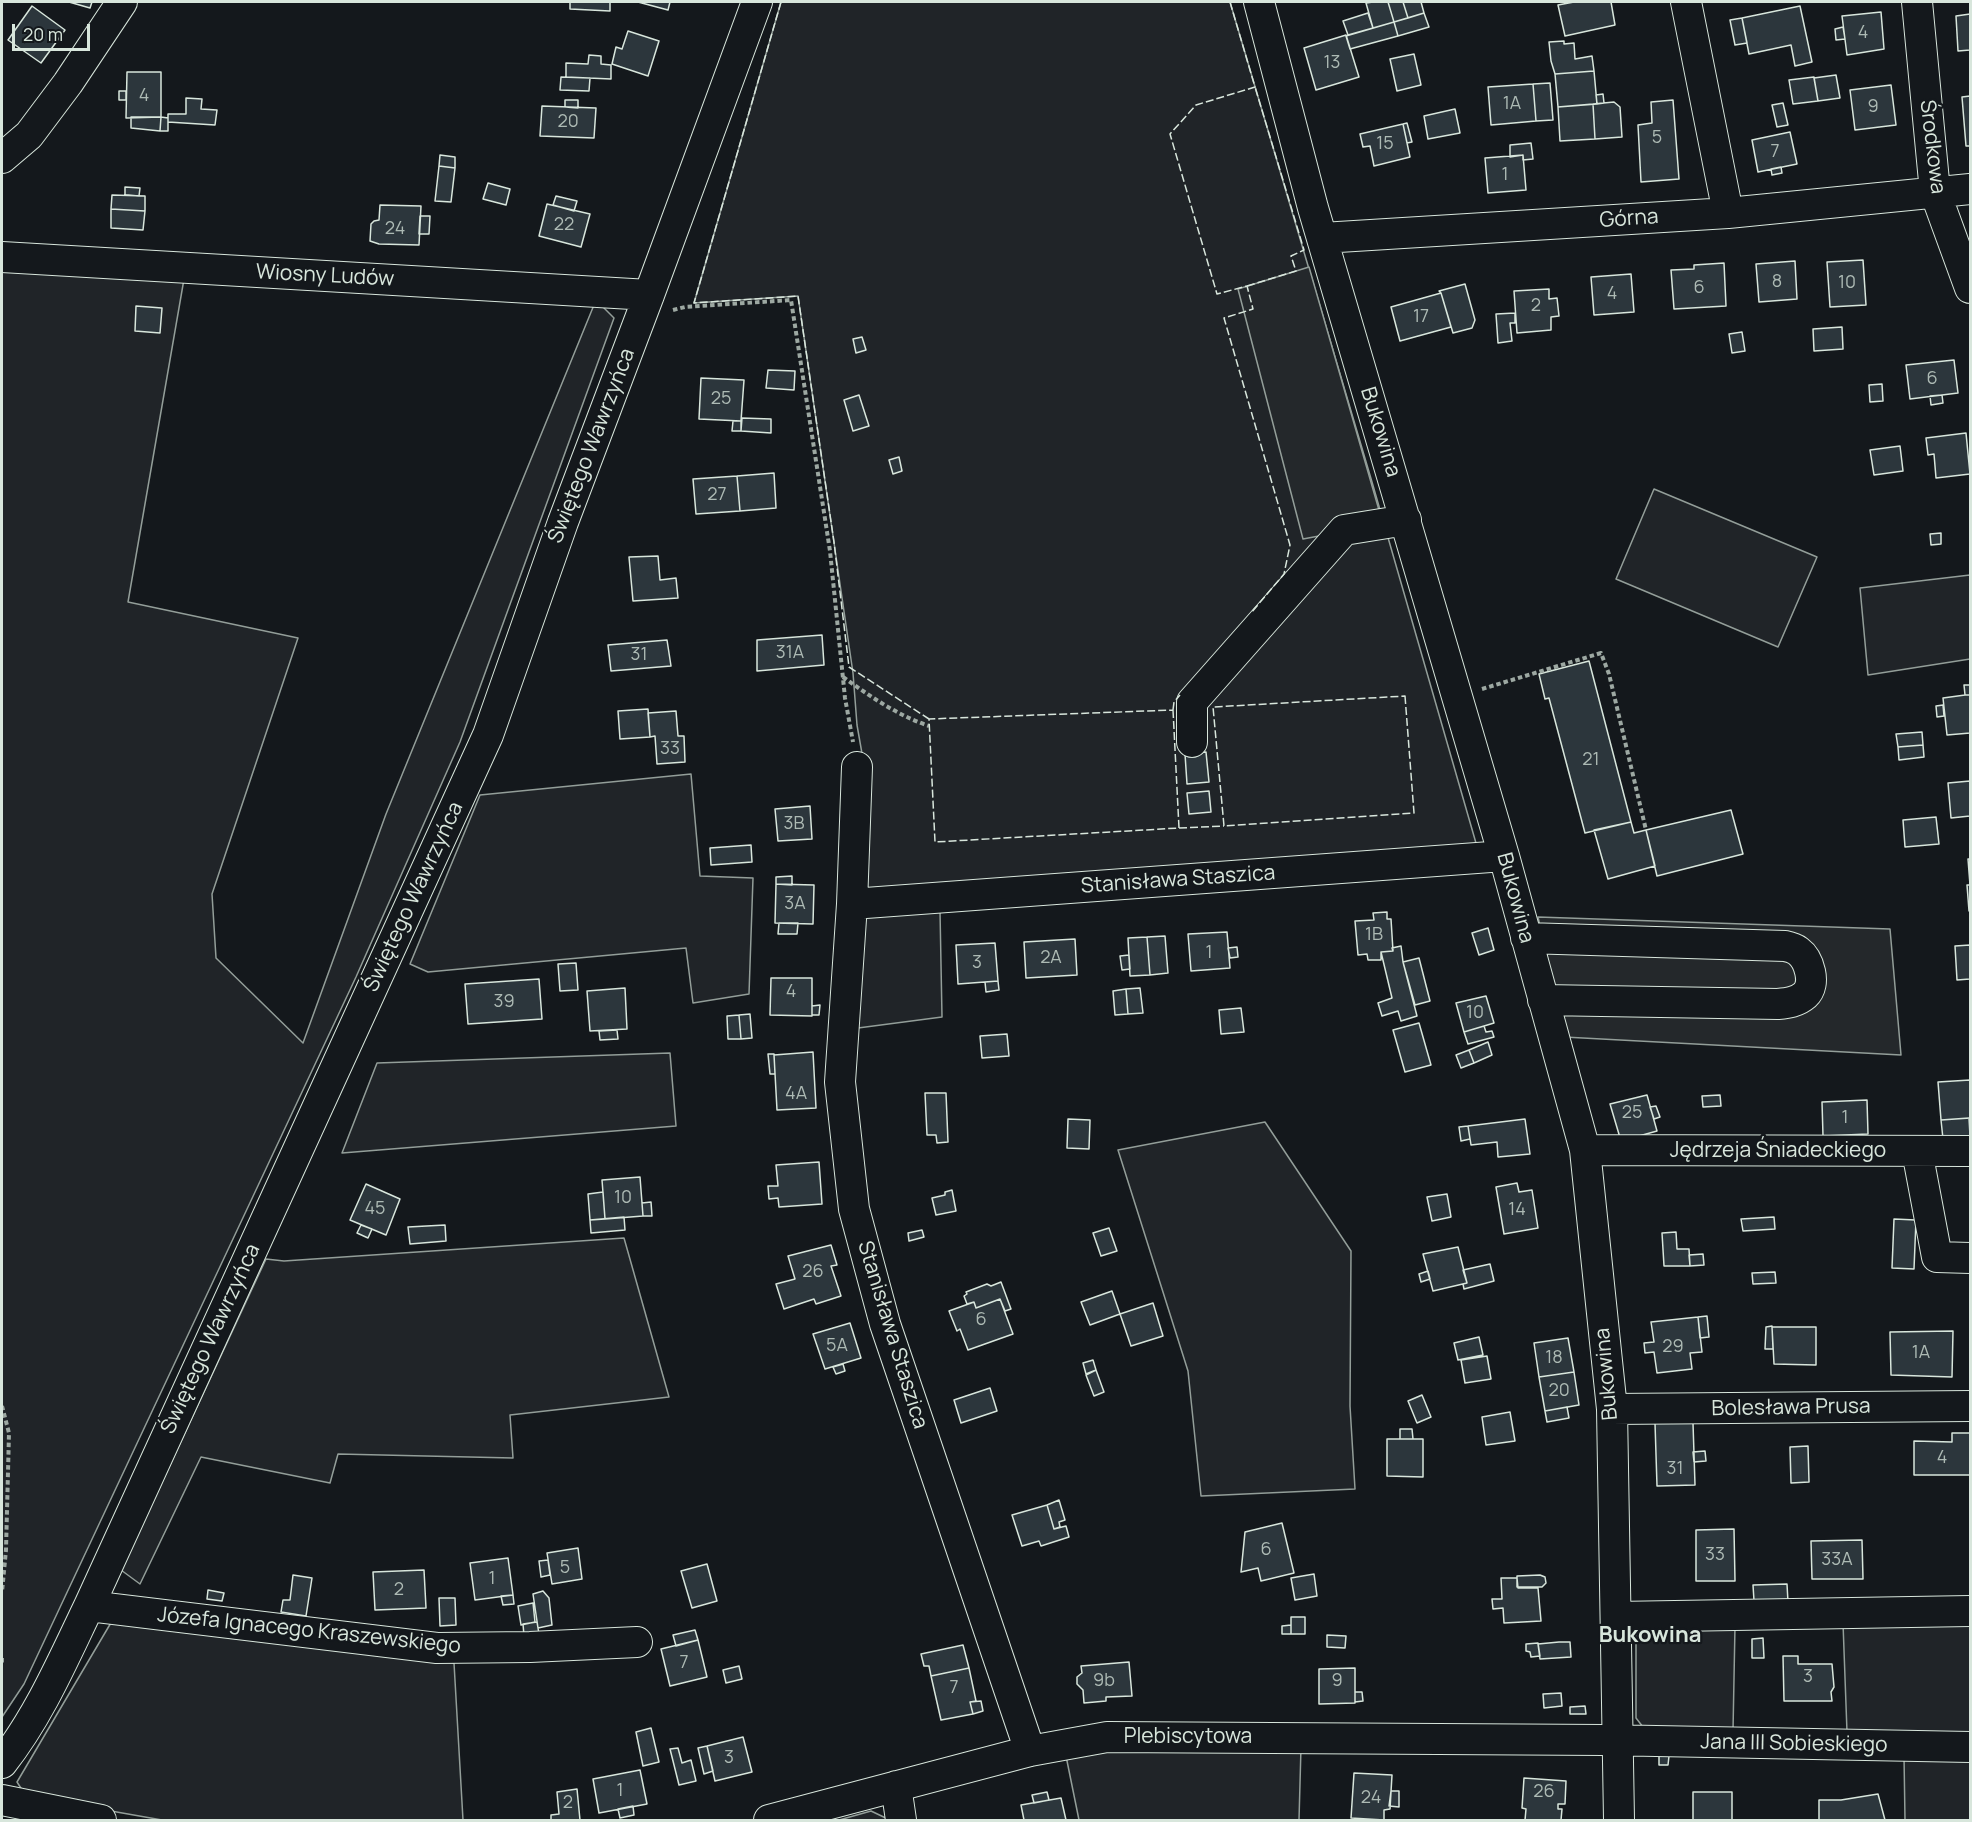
<!DOCTYPE html>
<html>
<head>
<meta charset="utf-8">
<style>
	body { margin:0 }
	#map { position:relative; width:1972px; height:1822px; overflow:hidden; background:#14181c; font-family:Manrope,sans-serif }
	canvas { display:block }
	.frame { position:absolute; inset:0; border:3px solid #d8e6dc; pointer-events:none }
	.scale { position:absolute; left:12px; top:24px; width:78px; height:27px; box-sizing:border-box; border:3px solid #d8e6dc; border-top:0; padding-left:8px; font-size:18px; line-height:21px; white-space:nowrap; color:#d8e6dc; -webkit-text-stroke:4px #14181c; paint-order:stroke }
</style>
</head>
<body>
<div id="map">
<canvas width="1972" height="1822"></canvas>
<div class="frame"></div>
<div class="scale">20 m</div>
</div>
<script>
const c = document.querySelector('canvas').getContext('2d');
c.lineJoin = 'round';
function paint(path, color) {
  c.fillStyle = color;
  c.fill(path, 'evenodd');
}
function trace(path, color, width, dash) {
  c.strokeStyle = color;
  c.lineWidth = width;
  c.lineCap = dash ? 'butt' : 'round';
  c.setLineDash(dash || []);
  c.stroke(path);
}
function label(font, color, halo, rows, align = 'center') {
  c.font = font + ' Manrope,sans-serif';
  c.lineWidth = 4.5;
  c.setLineDash([]);
  c.textBaseline = 'middle';
  c.strokeStyle = halo;
  c.fillStyle = color;
  for (const [text, x, y, turn = 0] of rows) {
    c.save();
    c.translate(x, y);
    c.rotate((+turn || 0) * Math.PI / 180);
    c.textAlign = isNaN(turn) ? turn : align;
    if (halo) c.strokeText(text, 0, 0);
    c.fillText(text, 0, 0);
    c.restore();
  }
}
const green = new Path2D(`
	M781 2H1230L1372 482 1480 857 852 904 864 765 857 725 853 673 798 296 694 303Z
	M2 271 184 279 128 602 298 638 212 894 216 958 303 1043 386 814 596 300 614 318 460 742 356 977 24 1684 2 1717Z
	M1654 489 1817 557 1778 647 1616 579Z
	M1970 575V659L1868 675 1860 588Z
	M691 774 700 876 753 878 749 994 693 1003 686 948 428 972 410 964 480 795Z
	M940 911 942 1017 858 1028 863 915Z
	M670 1053 676 1126 342 1153 377 1063Z
	M1265 1122 1351 1251 1350 1406 1355 1489 1201 1496 1188 1371 1118 1150Z
	M624 1238 669 1397 510 1415 513 1458 338 1454 330 1483 201 1457 140 1584 121 1570 266 1259 284 1261Z
	M124 1619 454 1663 463 1820H162L26 1796 17 1782 112 1621Z
	M1843 1623 1970 1624V1732H1847Z
	M1735 1626 1733 1731 1643 1727 1636 1718V1632Z
	M1122 1745 1301 1747 1299 1820H1079L1066 1756Z
	M1904 1756H1970V1820H1905Z
	M871 1811 890 1820H839Z`);
paint(green, '#202428');
trace(green, '#939e99', 1.5);
const parking = new Path2D(`
	M1309 267 1383 524 1303 539 1238 289Z
	M1538 917 1890 929 1901 1055 1564 1037Z`);
paint(parking, '#24282b');
trace(parking, '#939e99', 1.5);
const building = new Path2D(`
	M69 2H92L90 8Z
	M570 2H610V11L570 9Z
	M638 2H670L668 10Z
	M1373 2H1388L1394 22 1373 28 1366 3Z
	M1388 2H1403L1408 18 1394 22Z
	M1403 2H1421L1424 13 1408 18Z
	M1574 2H1611L1615 25 1565 36 1558 5Z
	M32 6 65 30 41 63 8 40Z
	M1800 6 1812 62 1795 66 1791 45 1749 54 1742 18Z
	M1881 12 1884 49 1847 55 1842 16Z
	M1368 13 1373 28 1348 35 1343 21Z
	M1424 13 1429 27 1398 36 1394 22Z
	M1970 14V50L1958 51 1956 16Z
	M1742 18 1747 43 1735 45 1730 20Z
	M1394 22 1398 36 1350 49 1346 36Z
	M1843 27 1845 39 1836 40 1835 29Z
	M628 31 659 41 648 76 612 64 616 47 622 49Z
	M1346 35 1359 77 1316 90 1304 48Z
	M1564 41V44L1574 43 1575 59 1592 56 1594 71 1555 74 1551 61 1549 42Z
	M1414 54 1421 85 1397 91 1390 59Z
	M589 55 601 56V64L611 65V79L566 77V63L588 64Z
	M1594 71 1597 104 1558 107 1555 74Z
	M127 72H161V117L126 118Z
	M1836 75 1840 98 1818 101 1814 78Z
	M561 77 590 78 589 91 560 90Z
	M1814 77 1818 101 1793 104 1789 80Z
	M1550 83 1553 120 1536 121 1533 84Z
	M1533 84 1536 121 1491 125 1488 87Z
	M1891 85 1896 125 1855 130 1850 90Z
	M119 91H126V100H119Z
	M1603 94 1604 103 1597 104 1596 95Z
	M1970 96V146H1966L1962 97Z
	M186 98 202 99 201 109 217 110 215 125 168 122V114H186Z
	M565 100H578V108L565 107Z
	M1673 100 1679 179 1641 182 1638 125 1652 123 1651 102Z
	M1614 102 1620 107 1622 137 1595 139 1593 104Z
	M1783 103 1788 125 1777 127 1772 105Z
	M1593 104 1595 139 1560 141 1558 107Z
	M542 106 596 108 594 138 540 136Z
	M1455 109 1460 133 1428 139 1424 116Z
	M131 117H161L160 131 131 128Z
	M161 117 168 118V131H160Z
	M1407 123 1412 142 1407 143 1403 124Z
	M1403 124 1410 157 1374 166 1370 146 1363 147 1360 134Z
	M1790 132 1797 164 1758 172 1752 140Z
	M1531 143 1533 159 1523 160V155L1510 157V145Z
	M440 155 455 157V168L439 166Z
	M1523 155 1526 190 1488 193 1485 158Z
	M439 166 455 168 451 202 435 201Z
	M1781 167 1782 173 1772 175 1771 169Z
	M488 183 510 189 506 205 483 199Z
	M125 187 140 188 139 196 125 195Z
	M112 195 145 196V211L111 209Z
	M556 196 577 201 574 211 553 205Z
	M547 204 590 214 581 247 539 236Z
	M380 205 421 206 419 245 379 244 370 241 371 224 374 221 379 220Z
	M111 209 145 211 143 230 111 228Z
	M420 216H430L429 234H419Z
	M1863 260 1866 305 1830 307 1827 262Z
	M1795 261 1797 299 1759 302 1756 264Z
	M1724 263 1726 306 1674 309 1671 270 1694 269V265Z
	M1631 274 1634 312 1594 315 1591 277Z
	M1465 284 1475 320 1472 328 1453 333 1441 293 1439 291Z
	M1549 289V299L1557 298 1559 316 1551 317V330L1517 333 1514 291Z
	M1441 293 1451 327 1400 341 1391 307Z
	M136 306 162 308 160 333 135 331Z
	M1515 313V323H1510L1512 341 1498 343 1496 314Z
	M1842 327 1843 349 1814 351 1813 329Z
	M1742 332 1745 351 1732 353 1729 334Z
	M862 337 866 350 856 353 853 339Z
	M1954 360 1958 393 1910 399 1906 365Z
	M768 370 795 371 794 390 766 388Z
	M701 378 744 380 741 421 699 419Z
	M1882 384 1883 401 1870 402 1869 385Z
	M859 395 869 426 853 431 844 400Z
	M1942 395 1943 403 1931 405 1930 396Z
	M742 418 771 419V433L741 431Z
	M733 421H741V431H732Z
	M1966 433 1970 474 1936 478 1934 454 1928 455 1926 438Z
	M1900 446 1903 471 1874 475 1870 450Z
	M899 457 902 471 893 474 889 460Z
	M774 473 776 508 740 511 737 476Z
	M737 476 740 511 696 514 693 479Z
	M1941 533V544L1931 545 1930 534Z
	M658 556 660 580 676 578 678 598 633 601 629 557Z
	M822 635 824 665 757 671V640Z
	M667 640 671 666 611 671 608 645Z
	M1589 661 1631 822 1585 833 1549 698 1545 699 1539 674Z
	M1964 685H1970V695H1965Z
	M1965 695H1970V733L1947 735 1943 698Z
	M1943 705 1944 716 1937 717 1936 706Z
	M648 709 650 737 620 739 618 711Z
	M676 711 678 736H684L685 762 657 764 655 736 650 737 648 713Z
	M1922 732 1923 745 1898 747 1896 734Z
	M1923 745 1924 757 1899 760 1898 747Z
	M1206 752 1209 782 1187 784 1185 754Z
	M1970 781V816L1951 818 1948 783Z
	M1209 791 1211 812 1189 814 1187 793Z
	M810 806 812 839 778 841 775 809Z
	M1731 810 1743 854 1657 876 1646 830Z
	M1936 817 1939 844 1905 847 1903 820Z
	M1631 822 1634 833 1646 830 1655 866 1608 879 1594 830Z
	M751 845 752 862 711 865 710 848Z
	M1968 859H1970V911H1969L1967 885H1970Z
	M792 876V885L776 884V877Z
	M776 884 814 885 813 924 775 923Z
	M1387 912V919H1391L1393 951 1381 952V960H1368L1367 954 1358 955 1355 921 1374 920 1373 913Z
	M779 923H798L797 934H778Z
	M1488 928 1494 950 1479 955 1472 933Z
	M1227 932 1230 968 1191 971 1188 934Z
	M1165 936 1168 973 1150 975 1147 937Z
	M1147 937 1150 975 1130 976 1128 938Z
	M1075 939 1077 975 1026 978 1024 942Z
	M995 943 998 981 958 984 956 945Z
	M1970 945V979L1957 980 1955 946Z
	M1401 946 1403 962 1417 1016 1401 1021 1398 1011 1382 1016 1378 1003 1392 998 1381 952 1393 951 1392 948Z
	M1237 947 1238 957 1230 958 1228 948Z
	M1129 955 1130 969 1122 970 1120 956Z
	M1419 958 1430 1001 1415 1005 1403 962Z
	M576 963 578 990 560 991 558 964Z
	M771 978H812V1016L770 1015Z
	M539 979 542 1019 468 1024 465 984Z
	M998 981 999 990 986 992 985 982Z
	M625 988 627 1029 590 1031 587 991Z
	M1140 988 1143 1013 1128 1014 1126 989Z
	M1126 989 1128 1014 1115 1015 1113 991Z
	M1486 996 1494 1023 1464 1032 1456 1003Z
	M820 1005 819 1015H812V1006Z
	M1241 1008 1244 1032 1221 1034 1219 1010Z
	M750 1014 752 1038 741 1039 739 1015Z
	M739 1015 741 1039H728L727 1016Z
	M1419 1023 1431 1065 1405 1072 1393 1030Z
	M1484 1026 1486 1032 1492 1031 1494 1037 1468 1044 1464 1032Z
	M617 1030 618 1039 600 1040 599 1031Z
	M1007 1034 1009 1056 982 1058 980 1036Z
	M1488 1042 1492 1055 1474 1063 1469 1050Z
	M1469 1050 1474 1063 1461 1068 1456 1055Z
	M813 1052 816 1108 777 1110 774 1055Z
	M768 1054H774L775 1074H770Z
	M1970 1080V1118L1941 1120 1938 1082Z
	M925 1093H946L948 1142 937 1143 936 1135H927Z
	M1647 1095 1657 1131 1621 1141 1610 1104Z
	M1720 1095 1721 1106 1703 1107 1702 1096Z
	M1867 1100 1868 1134 1823 1136 1822 1102Z
	M1656 1106 1660 1117 1654 1119 1650 1107Z
	M1969 1118 1970 1136 1943 1139 1941 1120Z
	M1068 1119 1090 1120 1089 1149 1067 1148Z
	M1525 1119 1530 1154 1498 1157 1497 1142 1471 1145 1468 1126Z
	M1468 1126 1470 1139 1461 1141 1459 1127Z
	M819 1162 822 1204 779 1207 778 1198 769 1199 768 1186H778L776 1165Z
	M640 1177 643 1216 605 1219 602 1180Z
	M1517 1183 1519 1192 1532 1190 1538 1228 1504 1234 1496 1187Z
	M366 1184 400 1199 386 1235 350 1220Z
	M952 1190 956 1211 936 1215 932 1198 945 1195V1192Z
	M603 1192 605 1219 590 1220 588 1194Z
	M1447 1194 1451 1217 1432 1221 1427 1197Z
	M651 1202 652 1216H643L642 1203Z
	M624 1217 625 1230 591 1233 590 1220Z
	M1774 1217 1775 1229 1743 1231 1741 1219Z
	M1894 1219 1916 1220 1914 1269 1892 1268Z
	M361 1225 372 1229 368 1238 357 1233Z
	M445 1225 446 1241 410 1244 408 1227Z
	M1109 1228 1117 1251 1101 1256 1093 1233Z
	M922 1230 924 1237 909 1241 908 1233Z
	M1676 1232 1677 1249H1689L1690 1266H1664L1662 1233Z
	M831 1245 837 1265 831 1266 841 1296 816 1304 814 1299 784 1309 776 1284 795 1279 788 1256Z
	M1458 1247 1467 1283 1433 1291 1423 1254Z
	M1703 1254 1704 1265 1690 1266 1689 1255Z
	M1490 1264 1494 1281 1464 1289 1463 1284 1467 1283 1463 1270Z
	M1428 1271 1430 1279 1421 1282 1419 1274Z
	M1775 1272 1776 1283 1753 1284 1752 1273Z
	M1001 1282 1011 1309 1005 1311 1000 1299 976 1308 974 1302 967 1304 964 1296 967 1294 966 1292 987 1284 991 1286Z
	M1112 1291 1120 1314 1090 1325 1081 1302Z
	M1000 1299 1013 1334 968 1350 960 1329 957 1331 949 1311 974 1302 976 1308Z
	M1153 1303 1163 1336 1131 1346 1120 1314Z
	M1707 1316 1709 1337 1700 1338 1698 1317Z
	M1698 1317 1702 1352 1690 1353 1692 1369 1657 1373 1654 1352 1645 1353 1644 1343 1654 1342 1651 1322Z
	M850 1323 861 1358 825 1369 813 1334Z
	M1766 1327 1772 1326 1773 1349H1765Z
	M1772 1327H1816V1365L1774 1364Z
	M1953 1331 1952 1377 1891 1375 1890 1332Z
	M1479 1337 1483 1355 1458 1360 1454 1343Z
	M1568 1338 1574 1372 1539 1377 1534 1343Z
	M1487 1356 1491 1379 1465 1383 1461 1360Z
	M1093 1360 1096 1370 1086 1374 1083 1363Z
	M843 1364 845 1371 836 1374 833 1367Z
	M1096 1370 1104 1392 1094 1396 1086 1375Z
	M1574 1372 1579 1405 1545 1411 1539 1377Z
	M990 1388 997 1411 961 1423 954 1400Z
	M1422 1395 1431 1417 1417 1423 1408 1401Z
	M1567 1407 1569 1418 1547 1422 1545 1411Z
	M1510 1412 1515 1441 1486 1445 1482 1417Z
	M1655 1423H1693L1695 1485 1657 1486Z
	M1400 1429H1412L1413 1439H1400Z
	M1952 1433H1970V1475H1914V1441L1952 1442Z
	M1387 1439H1423V1477L1387 1476Z
	M1808 1446 1809 1482 1791 1483 1790 1447Z
	M1705 1451 1706 1461 1694 1462 1693 1452Z
	M1059 1500 1065 1520 1059 1522 1060 1527 1054 1529 1047 1505Z
	M1047 1505 1054 1529 1066 1526 1069 1537 1041 1546 1039 1541 1022 1546 1012 1515Z
	M1282 1523 1294 1573 1261 1581 1258 1568 1241 1572 1245 1532Z
	M1734 1529 1735 1581H1696V1530Z
	M1862 1540 1863 1579H1812L1811 1541Z
	M578 1548 582 1579 552 1584 547 1553Z
	M508 1558 513 1595 475 1600 470 1563Z
	M548 1560 550 1575 541 1577 539 1561Z
	M707 1564 717 1601 692 1608 681 1571Z
	M424 1570 426 1608 375 1610 373 1572Z
	M1314 1574 1317 1596 1295 1600 1291 1578Z
	M293 1575 312 1578 306 1616 281 1612 283 1600H290Z
	M1540 1575 1545 1577 1546 1583 1542 1587H1517V1576Z
	M1501 1578H1517L1518 1588H1538L1541 1621 1504 1623 1503 1608 1493 1609 1492 1599H1502Z
	M1787 1584 1788 1602 1754 1601 1753 1585Z
	M208 1590 224 1593 222 1601 207 1599Z
	M543 1591 549 1598 552 1625 538 1628 533 1594Z
	M513 1595 514 1604 503 1605 501 1596Z
	M439 1598H455L456 1625 440 1626Z
	M533 1603 535 1622 521 1625 518 1606Z
	M1291 1617H1305V1634H1291Z
	M537 1622 539 1634 524 1636 523 1624Z
	M1291 1625V1634H1282V1626Z
	M695 1630 698 1640 676 1646 673 1635Z
	M1327 1635 1346 1636 1345 1648 1327 1647Z
	M1763 1638 1764 1658H1752V1639Z
	M698 1640 707 1677 670 1686 661 1649Z
	M1559 1642H1570L1571 1657 1540 1659 1538 1644Z
	M1538 1643 1540 1656 1531 1657 1530 1652 1526 1651V1644Z
	M963 1645 969 1668 931 1676 929 1666H924L921 1654Z
	M1783 1656H1798V1664H1832L1834 1687 1831 1692 1832 1701H1784Z
	M1129 1662 1132 1696 1106 1697V1701L1084 1703 1083 1690 1077 1684V1677L1082 1673 1081 1666Z
	M739 1666 742 1679 726 1683 723 1670Z
	M969 1668 976 1701 970 1702 973 1714 941 1720 931 1676Z
	M1355 1668V1703L1319 1704V1669Z
	M1355 1692H1362L1363 1701 1355 1702Z
	M1561 1693 1562 1706 1544 1708 1543 1694Z
	M981 1701 983 1711 973 1714 970 1702Z
	M1585 1706 1586 1714H1570V1707Z
	M651 1728 659 1762 643 1766 636 1732Z
	M743 1737 752 1772 715 1781 707 1746Z
	M707 1746 713 1771 704 1774 698 1748Z
	M678 1748 682 1763 691 1760 696 1781 679 1785 670 1749Z
	M1659 1755 1669 1756 1668 1765H1659Z
	M640 1770 647 1804 599 1813 593 1779Z
	M1354 1773 1392 1775 1390 1809 1384 1810V1820L1351 1818Z
	M1524 1778 1566 1781 1565 1804H1558V1809H1562L1561 1820H1525L1526 1809 1522 1808Z
	M577 1789 580 1820H551V1815L559 1814 557 1792Z
	M1391 1791H1399V1807L1389 1806Z
	M1047 1792 1049 1800 1034 1803 1032 1795Z
	M1693 1792H1732V1820H1693Z
	M1878 1794 1885 1820H1819V1800H1841Z
	M1061 1798 1066 1820H1024L1021 1805Z
	M633 1806 634 1815 620 1818 618 1809Z`);
paint(building, '#2c363c');
trace(building, '#d8e6dc', 1.5);
const minor = new Path2D(`
	M1259 2 1313 208 1504 856 1585 1150 1612 1409 1619 1820
	M1686 2 1728 213
	M1917 2 1935 192 1970 288
	M2 158 29 135 68 83 122 2
	M1322 238 1728 213 1970 189
	M2 257 649 295
	M1192 742V702L1344 530 1406 520
	M857 767 852 904 840 1082 854 1209 885 1324 1030 1751
	M852 904 1504 856
	M1526 938 1785 946C1790 947 1794 948 1798 951 1809 959 1817 984 1805 995 1797 1002 1788 1003 1778 1004L1543 1000
	M1585 1150 1970 1151
	M1917 1151 1937 1257 1970 1258
	M1612 1409 1970 1406
	M89 1606 437 1648 530 1647 637 1642
	M1616 1617 1970 1611
	M2 1763C39 1716 63 1660 89 1606L488 735 563 522 649 295 757 2
	M896 1786 901 1820
	M2 1800 101 1820
	M769 1820 1030 1751 1107 1737 1604 1740 1970 1747`);
trace(minor, '#d8e6dc', 32);
trace(new Path2D(`
	M673 310 685 307 791 300 830 551 845 698 853 742
	M843 677C871 697 897 715 929 726
	M1482 689 1601 653 1609 674 1646 830
	M2 1406 9 1433 6 1550 2 1592
	M2 1658V1663`), '#9da8a2', 4, [4.5, 3]);
trace(minor, '#14181c', 30);
trace(new Path2D(`
	M781 2 694 303 798 296 834 542 849 667 929 719
	M1230 2 1255 87 1196 105 1170 134 1217 294 1247 286 1253 309 1224 318 1290 545 1284 574 1251 613
	M1247 286 1296 271 1291 256 1304 250 1255 87
	M1405 696 1414 813 1224 826 1213 707Z
	M1173 710 1174 702 1180 695
	M1173 710 1179 828 935 842 929 719Z
	M1179 828 1224 826`), '#d8e6dc', 1.5, [8, 3]);
label('18px', '#adbab4', null, [
	["4",1863,33],
	["13",1332,63],
	["4",144,96],
	["1A",1512,104],
	["9",1873,107],
	["20",568,122],
	["5",1657,138],
	["15",1385,144],
	["7",1775,152],
	["1",1505,175],
	["22",564,225],
	["24",395,229],
	["8",1777,282],
	["10",1847,283],
	["6",1699,288],
	["4",1612,294],
	["2",1536,306],
	["17",1421,317],
	["6",1932,379],
	["25",721,399],
	["27",717,495],
	["31A",790,653],
	["31",639,655],
	["33",670,749],
	["21",1591,760],
	["3B",794,824],
	["3A",795,904],
	["1B",1374,935],
	["1",1209,953],
	["2A",1051,958],
	["3",977,963],
	["4",791,992],
	["39",504,1002],
	["10",1475,1013],
	["4A",796,1094],
	["25",1632,1113],
	["1",1845,1118],
	["10",623,1198],
	["45",375,1209],
	["14",1517,1210],
	["26",813,1272],
	["6",981,1320],
	["5A",837,1346],
	["29",1673,1347],
	["1A",1921,1353],
	["18",1554,1358],
	["20",1559,1391],
	["4",1942,1458],
	["31",1675,1469],
	["6",1266,1550],
	["33",1715,1555],
	["33A",1837,1560],
	["5",565,1568],
	["1",492,1579],
	["2",399,1590],
	["7",684,1663],
	["3",1808,1677],
	["9b",1104,1681],
	["9",1337,1681],
	["7",954,1688],
	["3",729,1758],
	["1",620,1791],
	["26",1544,1792],
	["24",1371,1798],
	["2",568,1803]
]);
label('21px', '#d8e6dc', '#14181c', [
	["Środkowa",1932,147,83],
	["Górna",1629,219,-4],
	["Wiosny Ludów",325,276,3],
	["Bukowina",1380,432,73],
	["Świętego Wawrzyńca",592,446,-69],
	["Stanisława Staszica",1178,880,-4],
	["Świętego Wawrzyńca",414,897,-65],
	["Bukowina",1515,898,75],
	["Jędrzeja Śniadeckiego",1778,1151],
	["Stanisława Staszica",892,1335,73],
	["Świętego Wawrzyńca",211,1339,-65],
	["Bukowina",1607,1374,-95],
	["Bolesława Prusa",1791,1408,-1],
	["Józefa Ignacego Kraszewskiego",309,1631,6],
	["Plebiscytowa",1188,1737],
	["Jana III Sobieskiego",1794,1744,1]
]);
label('bold 22px', '#d8e6dc', '#14181c', [
	["Bukowina",1650,1636]
]);
</script>
</body>
</html>
